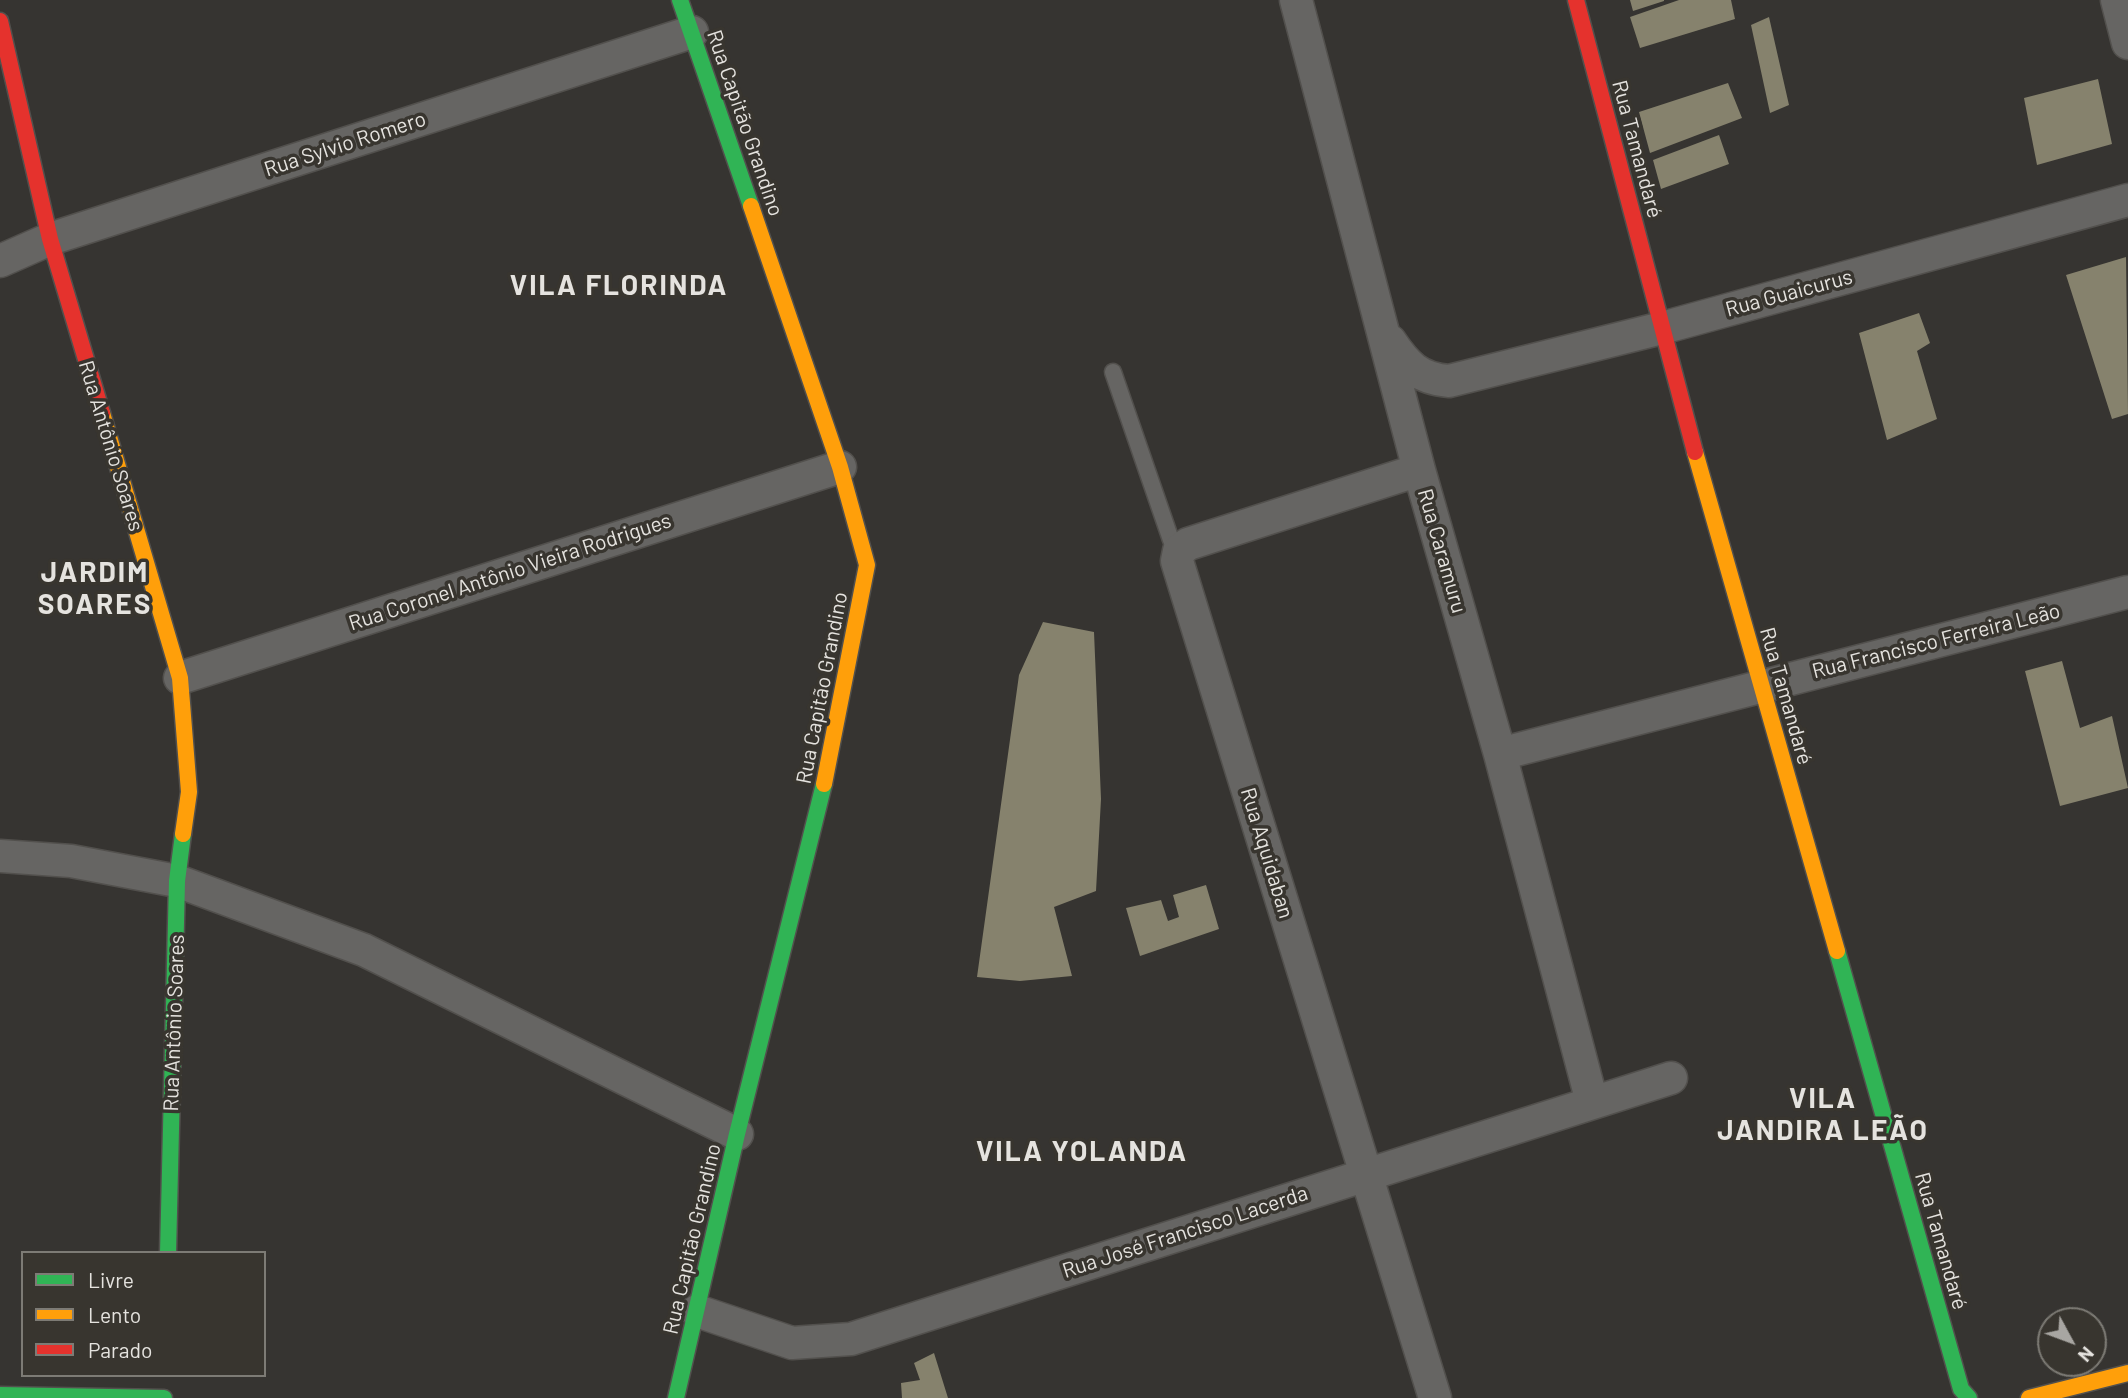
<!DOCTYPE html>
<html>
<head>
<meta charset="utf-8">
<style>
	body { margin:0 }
	#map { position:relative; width:2128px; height:1398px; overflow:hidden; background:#363431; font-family:Barlow,sans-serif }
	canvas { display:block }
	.legend { position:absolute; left:21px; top:1251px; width:245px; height:126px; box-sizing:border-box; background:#38352f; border:2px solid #7d7b75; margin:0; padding:9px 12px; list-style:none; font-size:21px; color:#e5e3df }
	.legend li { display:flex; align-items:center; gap:14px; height:35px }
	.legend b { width:35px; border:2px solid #7d7b75 }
	.north { position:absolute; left:2037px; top:1307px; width:70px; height:70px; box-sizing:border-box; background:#38352f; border:2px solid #7d7b75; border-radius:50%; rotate:131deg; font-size:19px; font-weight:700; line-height:28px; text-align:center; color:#e5e3df }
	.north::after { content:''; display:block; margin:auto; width:24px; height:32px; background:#a8a6a2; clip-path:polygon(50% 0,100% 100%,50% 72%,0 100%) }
</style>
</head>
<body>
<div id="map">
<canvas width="2128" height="1398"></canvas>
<ul class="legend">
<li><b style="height:9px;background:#30b455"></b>Livre</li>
<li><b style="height:9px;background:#ff9f0a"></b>Lento</li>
<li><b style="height:9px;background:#e5322d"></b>Parado</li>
</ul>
<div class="north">N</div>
</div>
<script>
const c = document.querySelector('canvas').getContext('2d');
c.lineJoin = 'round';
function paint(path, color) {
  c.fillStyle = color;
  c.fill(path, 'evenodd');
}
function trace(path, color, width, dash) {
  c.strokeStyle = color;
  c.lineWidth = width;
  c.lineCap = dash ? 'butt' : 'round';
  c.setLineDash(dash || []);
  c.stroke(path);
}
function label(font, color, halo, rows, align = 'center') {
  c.font = font + ' Barlow,sans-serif';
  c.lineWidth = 7;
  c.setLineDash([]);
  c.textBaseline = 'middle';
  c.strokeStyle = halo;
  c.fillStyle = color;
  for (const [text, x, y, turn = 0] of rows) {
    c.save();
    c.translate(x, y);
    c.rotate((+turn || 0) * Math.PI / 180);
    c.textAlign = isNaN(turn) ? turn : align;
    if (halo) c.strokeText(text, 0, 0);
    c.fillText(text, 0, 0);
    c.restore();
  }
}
paint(new Path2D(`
	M1630 0H1664V1L1633 11Z
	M1679 0H1731L1735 19 1640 48 1630 17Z
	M1769 17 1789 105 1770 113 1751 25Z
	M2098 79 2112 144 2037 165 2024 98Z
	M1728 83 1742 118 1650 153 1639 112Z
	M1719 135 1729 164 1661 189 1653 160Z
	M2126 257 2128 414 2112 419 2066 275Z
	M1919 313 1930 343 1917 351 1937 419 1887 440 1859 333Z
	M1043 622 1094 632 1101 799 1096 891 1054 907 1072 976 1020 981 977 977 1019 675Z
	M2062 661 2080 728 2112 716 2128 788 2060 806 2025 671Z
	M1206 885 1219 929 1140 956 1126 908 1161 900 1168 921 1179 917 1173 895Z
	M934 1353 948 1398H902L901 1383 920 1380 914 1363Z`), '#86826d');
const lane = new Path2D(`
	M1113 372 1171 540 1179 551`);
const street = new Path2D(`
	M1296 0 1419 470 1500 754 1592 1102
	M2117 0 2128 43
	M0 261 50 239 692 32
	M1390 341C1406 365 1419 379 1449 381L1662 328 2128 200
	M1419 470 1188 544 1179 551 1177 561 1435 1398
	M180 678 840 467
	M1500 754 2128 592
	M0 856 71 861 177 881 364 950 737 1134
	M697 1311 792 1343 851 1339 1671 1078`);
const fast = new Path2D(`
	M680 0 751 206
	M1837 951 1961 1389 1969 1398
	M168 1253 177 881 183 834
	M0 1395 164 1398
	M676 1398 737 1134 824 784`);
const slow = new Path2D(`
	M751 206 840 467 867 565 824 784
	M102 413 180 678 189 792 183 834
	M1695 452 1837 951
	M2029 1398 2128 1373`);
const jam = new Path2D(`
	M1576 0 1695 452
	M0 21 50 239 102 413`);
trace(lane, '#52504d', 19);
trace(street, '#52504d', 35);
trace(fast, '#52504d', 19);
trace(slow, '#52504d', 19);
trace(jam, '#52504d', 19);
trace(lane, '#666563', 16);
trace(street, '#666563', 32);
trace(fast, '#30b455', 16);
trace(slow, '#ff9f0a', 16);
trace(jam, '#e5322d', 16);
label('21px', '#e5e3df', '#38352f', [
	["Rua Capitão Grandino",745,123,71],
	["Rua Sylvio Romero",345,144,-18],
	["Rua Tamandaré",1637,149,75],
	["Rua Guaicurus",1789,293,-15],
	["Rua Antônio Soares",111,446,73],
	["Rua Caramuru",1442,551,74],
	["Rua Coronel Antônio Vieira Rodrigues",510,572,-18],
	["Rua Francisco Ferreira Leão",1936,641,-14],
	["Rua Capitão Grandino",822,688,-79],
	["Rua Tamandaré",1786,696,74],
	["Rua Aquidaban",1267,853,73],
	["Rua Antônio Soares",174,1023,-88],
	["Rua José Francisco Lacerda",1185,1232,-18],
	["Rua Capitão Grandino",692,1239,-77],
	["Rua Tamandaré",1941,1241,74]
]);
c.letterSpacing = '2px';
label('bold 28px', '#e5e3df', '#38352f', [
	["VILA FLORINDA",619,286],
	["JARDIM",95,573],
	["SOARES",95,605],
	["VILA",1823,1099],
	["JANDIRA LEÃO",1823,1131],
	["VILA YOLANDA",1082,1152]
]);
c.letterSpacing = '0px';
</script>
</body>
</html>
